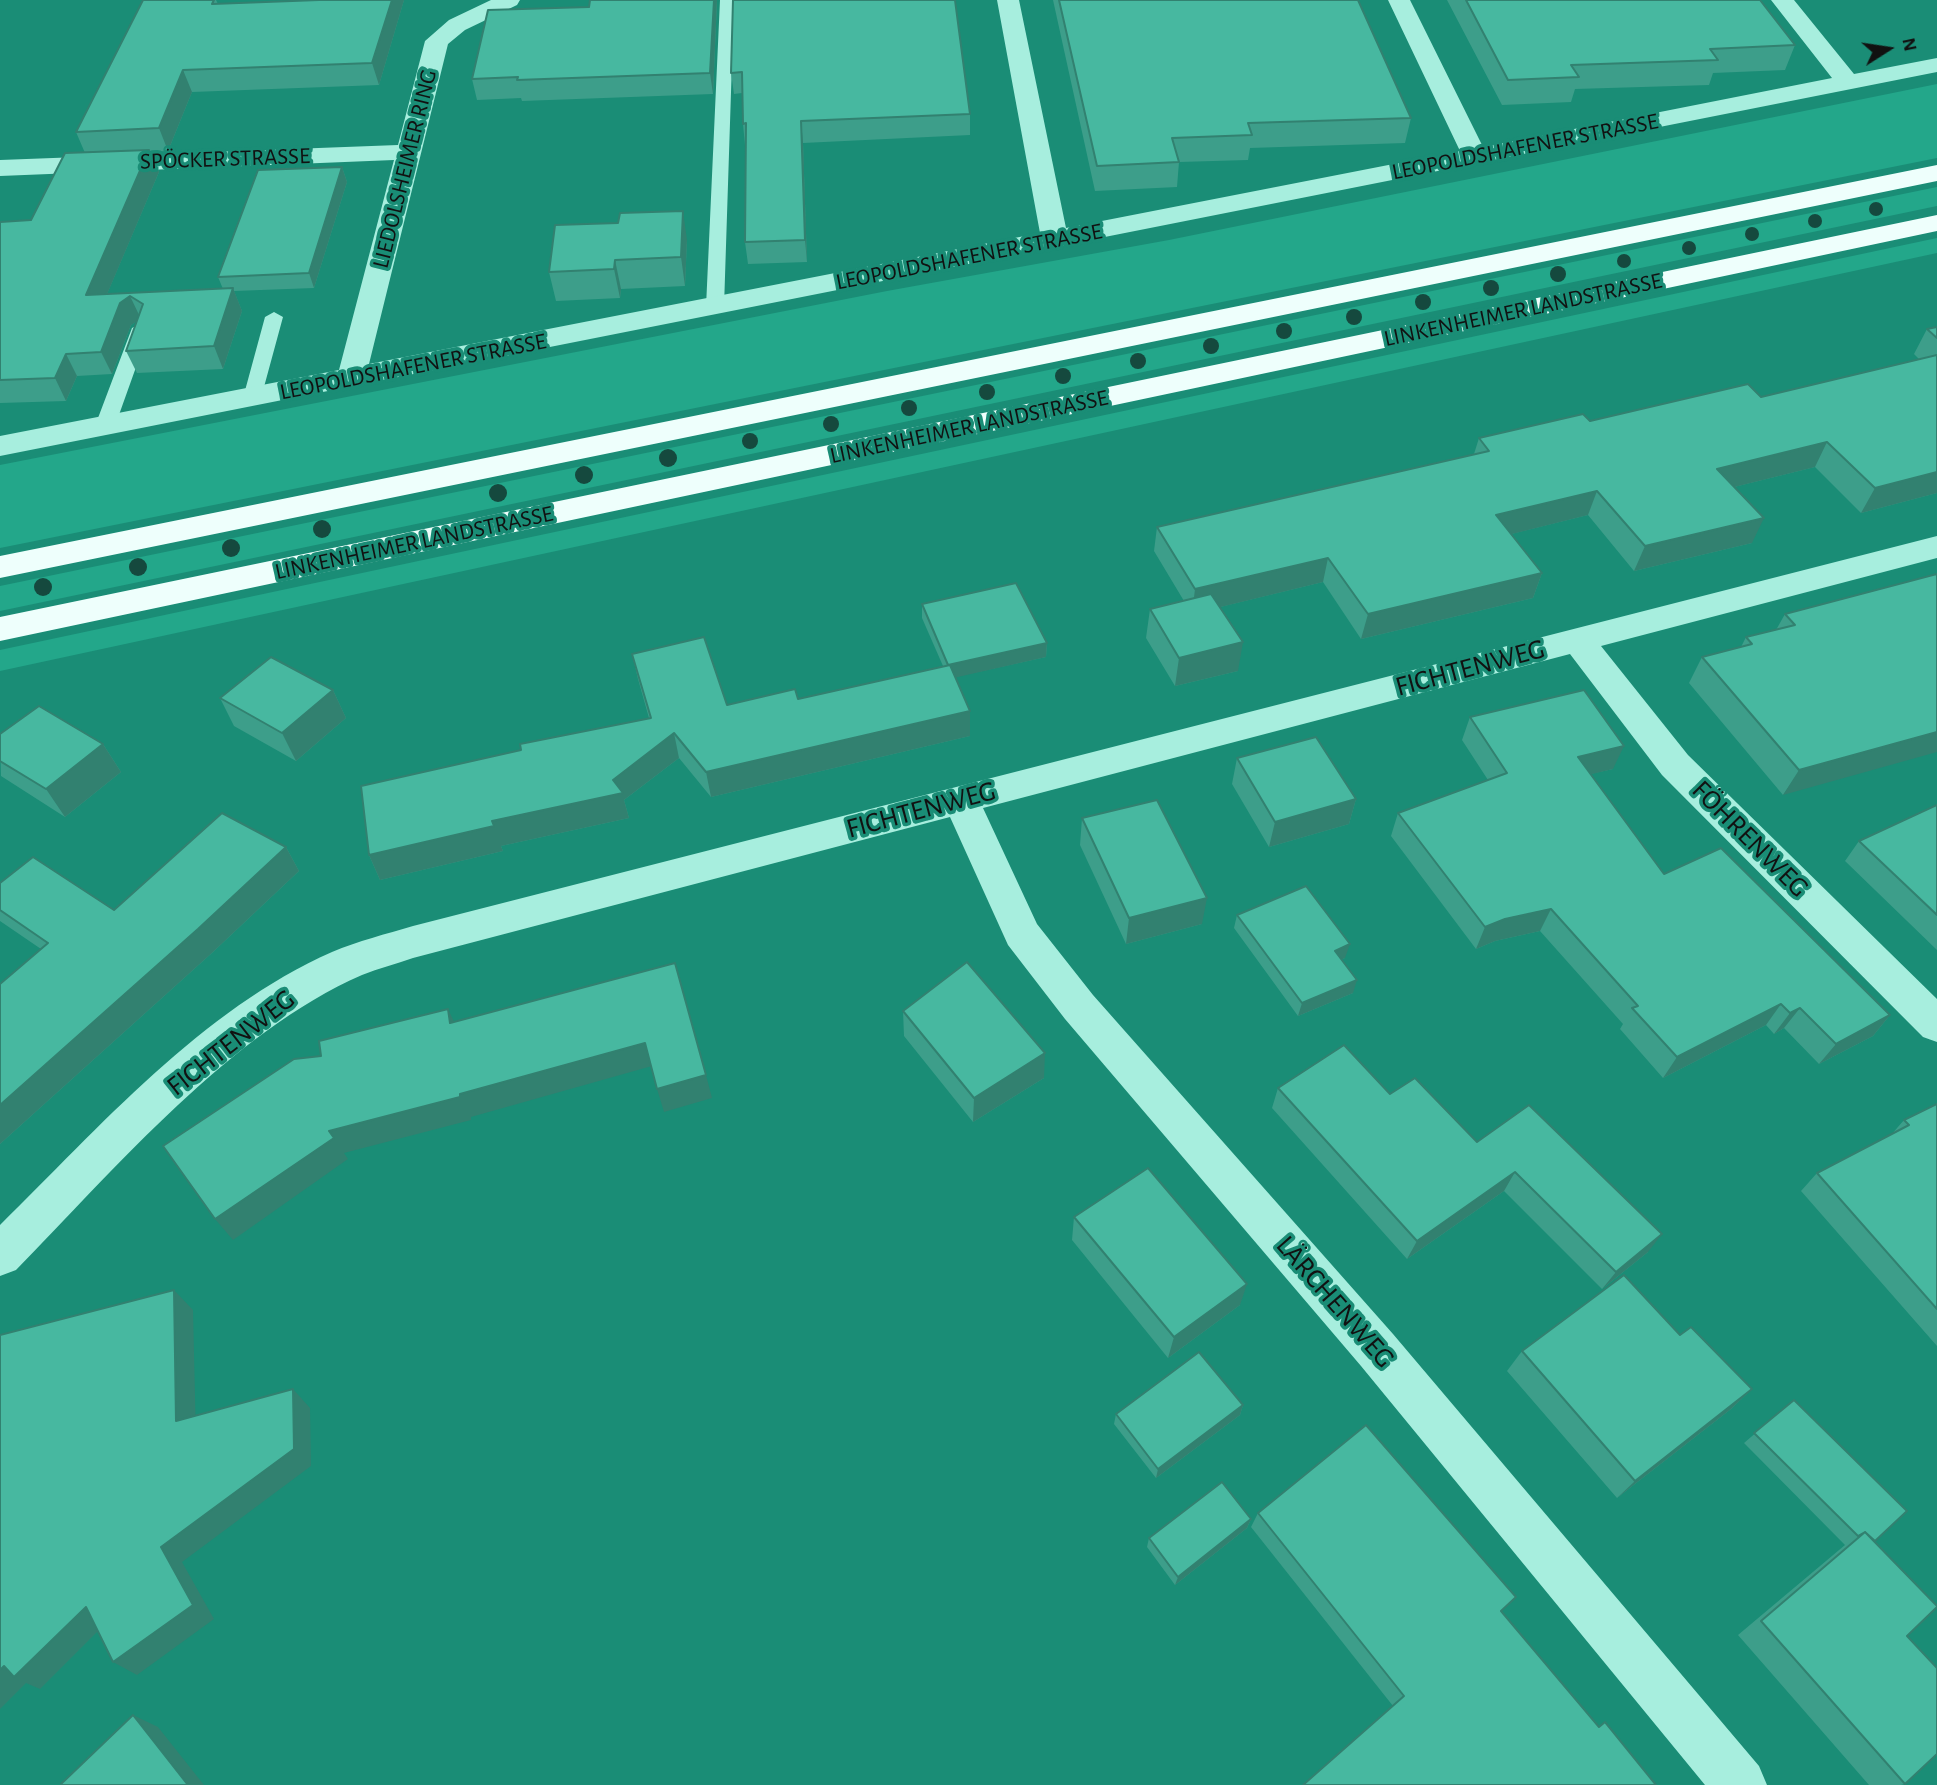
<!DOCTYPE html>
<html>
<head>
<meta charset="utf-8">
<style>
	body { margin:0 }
	#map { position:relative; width:1937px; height:1785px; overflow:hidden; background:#1a8d76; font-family:"Alegreya Sans",sans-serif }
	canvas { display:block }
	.north { position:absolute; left:1853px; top:14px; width:70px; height:70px; -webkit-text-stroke:5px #1a8d76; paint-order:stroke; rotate:78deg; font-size:19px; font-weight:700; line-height:28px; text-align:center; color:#111 }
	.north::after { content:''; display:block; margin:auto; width:24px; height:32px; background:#111; clip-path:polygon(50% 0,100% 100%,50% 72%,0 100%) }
</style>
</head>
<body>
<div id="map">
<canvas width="1937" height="1785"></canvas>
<div class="north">N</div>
</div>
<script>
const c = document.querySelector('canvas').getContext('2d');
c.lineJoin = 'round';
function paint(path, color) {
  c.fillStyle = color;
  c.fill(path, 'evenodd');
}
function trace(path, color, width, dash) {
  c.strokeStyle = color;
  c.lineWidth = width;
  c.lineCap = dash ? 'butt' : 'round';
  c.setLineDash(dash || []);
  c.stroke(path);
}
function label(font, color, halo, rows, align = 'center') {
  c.font = font + ' "Alegreya Sans",sans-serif';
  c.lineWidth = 7;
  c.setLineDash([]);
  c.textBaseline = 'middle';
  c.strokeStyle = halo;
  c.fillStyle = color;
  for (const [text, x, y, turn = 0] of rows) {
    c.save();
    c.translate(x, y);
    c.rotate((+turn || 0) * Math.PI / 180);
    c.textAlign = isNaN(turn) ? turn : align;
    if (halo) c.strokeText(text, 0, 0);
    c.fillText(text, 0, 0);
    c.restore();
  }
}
paint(new Path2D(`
	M1937 84V158L0 548V465L887 291 1169 240Z
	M1937 187V206L0 611V586Z
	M1937 238V253L0 671V650Z`), '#23a78a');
paint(new Path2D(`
	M720 0H734L724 307 715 312 706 307Z
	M274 312 283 317 261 398 252 404 245 402 243 398 265 317Z
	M141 323 150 328 115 426 105 432 98 430 95 426 132 328Z`), '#a7eede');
paint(new Path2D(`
	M491 0H520L517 5 465 30 448 44 369 364 1040 233 997 0H1019L1066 228 1460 151 1388 0H1410L1483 147 1832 78 1771 0H1794L1854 74 1937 58V72L0 456V436L339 370 394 160 0 176V160L398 145 425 41 449 20Z
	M1937 536V558L1601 646 1688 755 1937 999V1042L1923 1037 1662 775 1570 654 983 808 1037 924 1093 995 1393 1334 1759 1766 1767 1785H1705L1361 1366 1065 1019 1008 945 950 817 413 958C396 964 379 968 362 975 231 1032 115 1169 16 1270L0 1276V1225C100 1127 201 1010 332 952 358 941 386 934 413 926Z`), '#a7eede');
paint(new Path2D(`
	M1937 165V181L0 578V556Z
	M1937 215V231L0 641V617Z`), '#eefffc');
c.fillStyle = '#15493e';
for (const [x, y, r] of [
	[1876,209,7],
	[1815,221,7],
	[1752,234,7],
	[1689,248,7],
	[1624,261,7],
	[1558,274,8],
	[1491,288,8],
	[1423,302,8],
	[1354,317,8],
	[1284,331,8],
	[1211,346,8],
	[1138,361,8],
	[1063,376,8],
	[987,392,8],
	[909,408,8],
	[831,424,8],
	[750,441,8],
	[668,458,9],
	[584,475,9],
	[498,493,9],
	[322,529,9],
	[231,548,9],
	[138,567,9],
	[43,587,9]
]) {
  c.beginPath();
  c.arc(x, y, r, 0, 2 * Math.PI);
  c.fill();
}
paint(new Path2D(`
	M143 0H216L218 4 404 0 379 85 192 92 168 151 150 152 159 172 107 294 223 289 218 277 342 167 347 182 314 288 234 291 242 311 223 369 137 373 126 351 137 321 131 325 112 374 77 376 66 401 0 403V222L31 220 85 153 76 132Z
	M590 0H717L713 94 522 101 521 98 477 100 472 79 589 7Z
	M733 0 970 114V135L803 143 807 262 748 264 745 242 746 145H745L743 124 742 93 734 94 731 73Z
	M1053 0H1358L1411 118 1405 143 1250 148 1248 160 1179 162 1177 187 1095 191Z
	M1447 0H1760L1795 45 1785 70 1713 73 1709 85 1575 89 1571 102 1502 105Z
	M687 240 685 286 621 289 620 298 556 301 549 272Z
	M1937 327V493L1861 513 1815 467 1734 487 1752 543 1634 571 1588 515 1511 534 1542 573 1533 598 1361 639 1323 582 1220 607 1238 671 1175 686 1146 638 1150 609 1184 601 1154 551 1157 527 1474 454 1479 438 1761 397 1919 359 1914 354 1927 329Z
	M1937 574 1783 795 1689 683 1702 657 1741 647 1746 637 1776 630 1785 614Z
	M922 604 1047 643 1046 657 955 677 970 711V736L711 797 679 758 624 800 629 818 501 846 503 851 380 880 369 855 521 750 649 718 638 679 632 654 727 705 798 699 943 666 922 618Z
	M333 690 346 718 296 761 234 726 220 698Z
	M1470 717 1613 769 1590 774 1664 874 1890 1015 1873 1036 1819 1064 1784 1028 1774 1034 1766 1025 1663 1078 1620 1029 1623 1024 1540 931 1495 941 1476 949 1391 836 1398 813 1488 780 1462 740Z
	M0 734 103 744 121 772 65 817 1 776Z
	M1237 758 1356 799 1349 824 1269 847 1232 784Z
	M1937 805V950L1845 861 1859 841Z
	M1082 818 1202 924 1126 944 1080 845Z
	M286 847 299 871 213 952 0 1144V984L41 949 0 921V910H114Z
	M1237 915 1345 958 1342 959 1353 993 1298 1016 1234 928Z
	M903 1011 1044 1078 973 1122 904 1036Z
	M1278 1088 1390 1094 1477 1142 1648 1252 1602 1289 1504 1191 1407 1259 1272 1108Z
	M1937 1104V1346L1801 1191 1817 1173 1891 1135 1904 1120Z
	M1074 1217 1240 1305 1168 1358 1072 1240Z
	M1680 1335 1752 1389 1731 1409 1617 1498 1507 1371 1522 1351Z
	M1794 1400 1875 1541 1907 1636 1905 1784 1901 1785H1869L1738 1635 1845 1545 1744 1443Z
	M1243 1405 1240 1415 1156 1478 1114 1424 1116 1414Z
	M1258 1513 1501 1611 1599 1726 1605 1722 1656 1785 1393 1706 1251 1527Z
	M1251 1519 1247 1528 1175 1585 1147 1547 1149 1538Z`), '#3d9e8a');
paint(new Path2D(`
	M392 0H404L379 85 372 63Z
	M714 0H717L713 94 710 73Z
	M183 70 192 92 168 151 159 128Z
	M801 121 803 143 807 262 805 240Z
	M149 150 159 172 97 318 86 295Z
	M342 167 347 182 314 288 309 273Z
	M683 211 687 240 685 286 681 257Z
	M615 260 621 289 620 298 614 269Z
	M233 288 242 311 223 369 214 346Z
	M130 296 141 319 131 325 112 374 101 352 120 303Z
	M66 354 77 376 66 401 55 378Z
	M1827 442 1815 467 1706 494 1717 469Z
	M1937 472V493L1861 513 1875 488Z
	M1597 491 1588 515 1488 540 1496 515Z
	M1764 518 1752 543 1634 571 1645 546Z
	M1328 558 1323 582 1192 614 1195 589Z
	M1542 573 1533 598 1361 639 1368 614Z
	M1243 642 1238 671 1175 686 1179 658Z
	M1047 643 1046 657 949 679 948 665Z
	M333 690 346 718 296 761 282 733Z
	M970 711V736L711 797 706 772Z
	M1937 732V752L1783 795 1799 770Z
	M674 733 679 758 624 800 629 818 501 846 503 851 380 880 369 855 492 821 613 780Z
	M103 744 121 772 65 817 46 789Z
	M1624 746 1613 769 1567 780 1578 757Z
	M1356 799 1349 824 1269 847 1275 822Z
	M286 847 299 871 213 952 0 1144V1105Z
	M1207 898 1202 924 1126 944 1129 918Z
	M1551 909 1540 931 1495 941 1476 949 1485 927 1505 919Z
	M1350 944 1345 958 1331 964 1335 951Z
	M1357 980 1353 993 1298 1016 1302 1003Z
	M1781 1004 1766 1025 1663 1078 1677 1057Z
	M1800 1008 1784 1028 1774 1034 1790 1013Z
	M448 1009 459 1032 450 1023Z
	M1890 1015 1873 1036 1819 1064 1836 1044Z
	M645 1043 652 1066 471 1117V1120L344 1153 348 1159 233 1240 215 1219 329 1131Z
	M1045 1053 1044 1078 973 1122 974 1098Z
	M706 1075 712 1098 664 1112 657 1089Z
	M1515 1172 1504 1191 1407 1259 1417 1241Z
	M1662 1234 1648 1252 1602 1289 1616 1272Z
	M1247 1284 1240 1305 1168 1358 1174 1337Z
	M174 1290 193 1310 196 1438 176 1421Z
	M293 1389 310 1408 311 1466 182 1562 214 1619 137 1675 113 1662 161 1547Z
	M1752 1389 1731 1409 1617 1498 1635 1481Z
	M1243 1405 1240 1415 1156 1478 1158 1469Z
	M1251 1519 1247 1528 1175 1585 1178 1577Z
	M86 1607 109 1620 40 1689 26 1683 0 1709V1670Z
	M133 1715 158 1727 204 1785H188Z`), '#328170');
const building = new Path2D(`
	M143 0H214L212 4 319 0H392L372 63 183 70 159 128 76 132Z
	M590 0H714L710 73 517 80 518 77 472 79 488 10 589 7Z
	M733 0H955L970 114 801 121 805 240 745 242 746 123 743 124 742 72 731 73Z
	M1059 0H1358L1411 118 1248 123 1252 135 1172 138 1179 162 1097 166Z
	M1466 0H1760L1795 45 1710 49 1718 60 1571 65 1579 77 1508 80Z
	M149 150 86 295 233 288 214 346 126 351 143 304 130 296 120 303 101 352 66 354 55 378 0 380V222L31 220 65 153Z
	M342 167 309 273 218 277 258 170Z
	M683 211 681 257 615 260 614 269 549 272 555 225 618 223 620 213Z
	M1937 327V338L1927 329Z
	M1937 355V472L1875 488 1827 442 1717 469 1764 518 1645 546 1597 491 1496 515 1542 573 1368 614 1328 558 1195 589 1157 527 1489 451 1479 438 1583 414 1590 421 1748 384 1761 397Z
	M1937 574V732L1799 770 1702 657 1752 644 1746 637 1795 625 1785 614Z
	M1016 583 1047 643 948 665 922 604Z
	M1211 594 1243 642 1179 658 1150 609Z
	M704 637 727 705 795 689 798 699 950 665 970 711 706 772 674 733 613 780 623 793 492 821 494 826 369 855 361 786 521 750 520 744 651 718 632 654Z
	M271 657 333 690 282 733 220 698Z
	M1584 690 1624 746 1578 757 1664 874 1721 848 1890 1015 1836 1044 1800 1008 1790 1013 1781 1004 1677 1057 1632 1008 1638 1006 1551 909 1505 919 1485 927 1398 813 1507 773 1470 717Z
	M39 706 103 744 46 789 0 761V734Z
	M1316 737 1356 799 1275 822 1237 758Z
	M1157 800 1207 898 1129 918 1082 818Z
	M1937 805V915L1859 841Z
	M222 813 286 847 198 929 0 1105V984L48 943 0 910V883L33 857 114 910Z
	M1306 886 1350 944 1335 951 1357 980 1302 1003 1237 915Z
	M967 962 1045 1053 974 1098 903 1011Z
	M675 963 706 1075 657 1089 645 1043 460 1094V1097L329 1131 334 1138 215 1219 163 1146 294 1059 321 1056 319 1041 448 1009 450 1023Z
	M1344 1045 1390 1094 1415 1078 1477 1142 1529 1105 1662 1234 1616 1272 1515 1172 1417 1241 1278 1088Z
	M1937 1104V1309L1817 1173 1909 1125 1904 1120Z
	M1148 1168 1247 1284 1174 1337 1074 1217Z
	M1624 1275 1680 1335 1691 1327 1752 1389 1635 1481 1522 1351Z
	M174 1290 176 1421 293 1389 294 1449 161 1547 193 1605 113 1662 86 1607 14 1677 4 1666 0 1670V1335Z
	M1199 1352 1243 1405 1158 1469 1116 1414Z
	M1794 1400 1907 1511 1875 1541 1865 1532 1858 1536 1754 1433Z
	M1366 1425 1516 1597 1501 1611 1599 1727 1605 1722 1656 1785H1303L1404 1696 1258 1513Z
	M1222 1482 1251 1519 1178 1577 1149 1538Z
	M1865 1532 1937 1606V1607L1907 1636 1937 1668V1754L1905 1784 1761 1621Z
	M133 1715 188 1785H62L61 1784Z`);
paint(building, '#47b8a0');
trace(building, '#328170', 2);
label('23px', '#111', '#1a8d76', [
	["LEOPOLDSHAFENER STRASSE",1525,147,-11],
	["SPÖCKER STRASSE",225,159,-2],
	["LIEDOLSHEIMER RING",405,169,-76],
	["LEOPOLDSHAFENER STRASSE",969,257,-11],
	["LINKENHEIMER LANDSTRASSE",1523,310,-12],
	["LEOPOLDSHAFENER STRASSE",413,367,-11],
	["LINKENHEIMER LANDSTRASSE",969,427,-12],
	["LINKENHEIMER LANDSTRASSE",414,543,-12]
]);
label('28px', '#111', '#1a8d76', [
	["FICHTENWEG",1470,668,-15],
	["FICHTENWEG",921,810,-15],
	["FÖHRENWEG",1750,839,45],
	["FICHTENWEG",231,1043,-38],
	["LÄRCHENWEG",1335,1302,49]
]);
</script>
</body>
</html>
